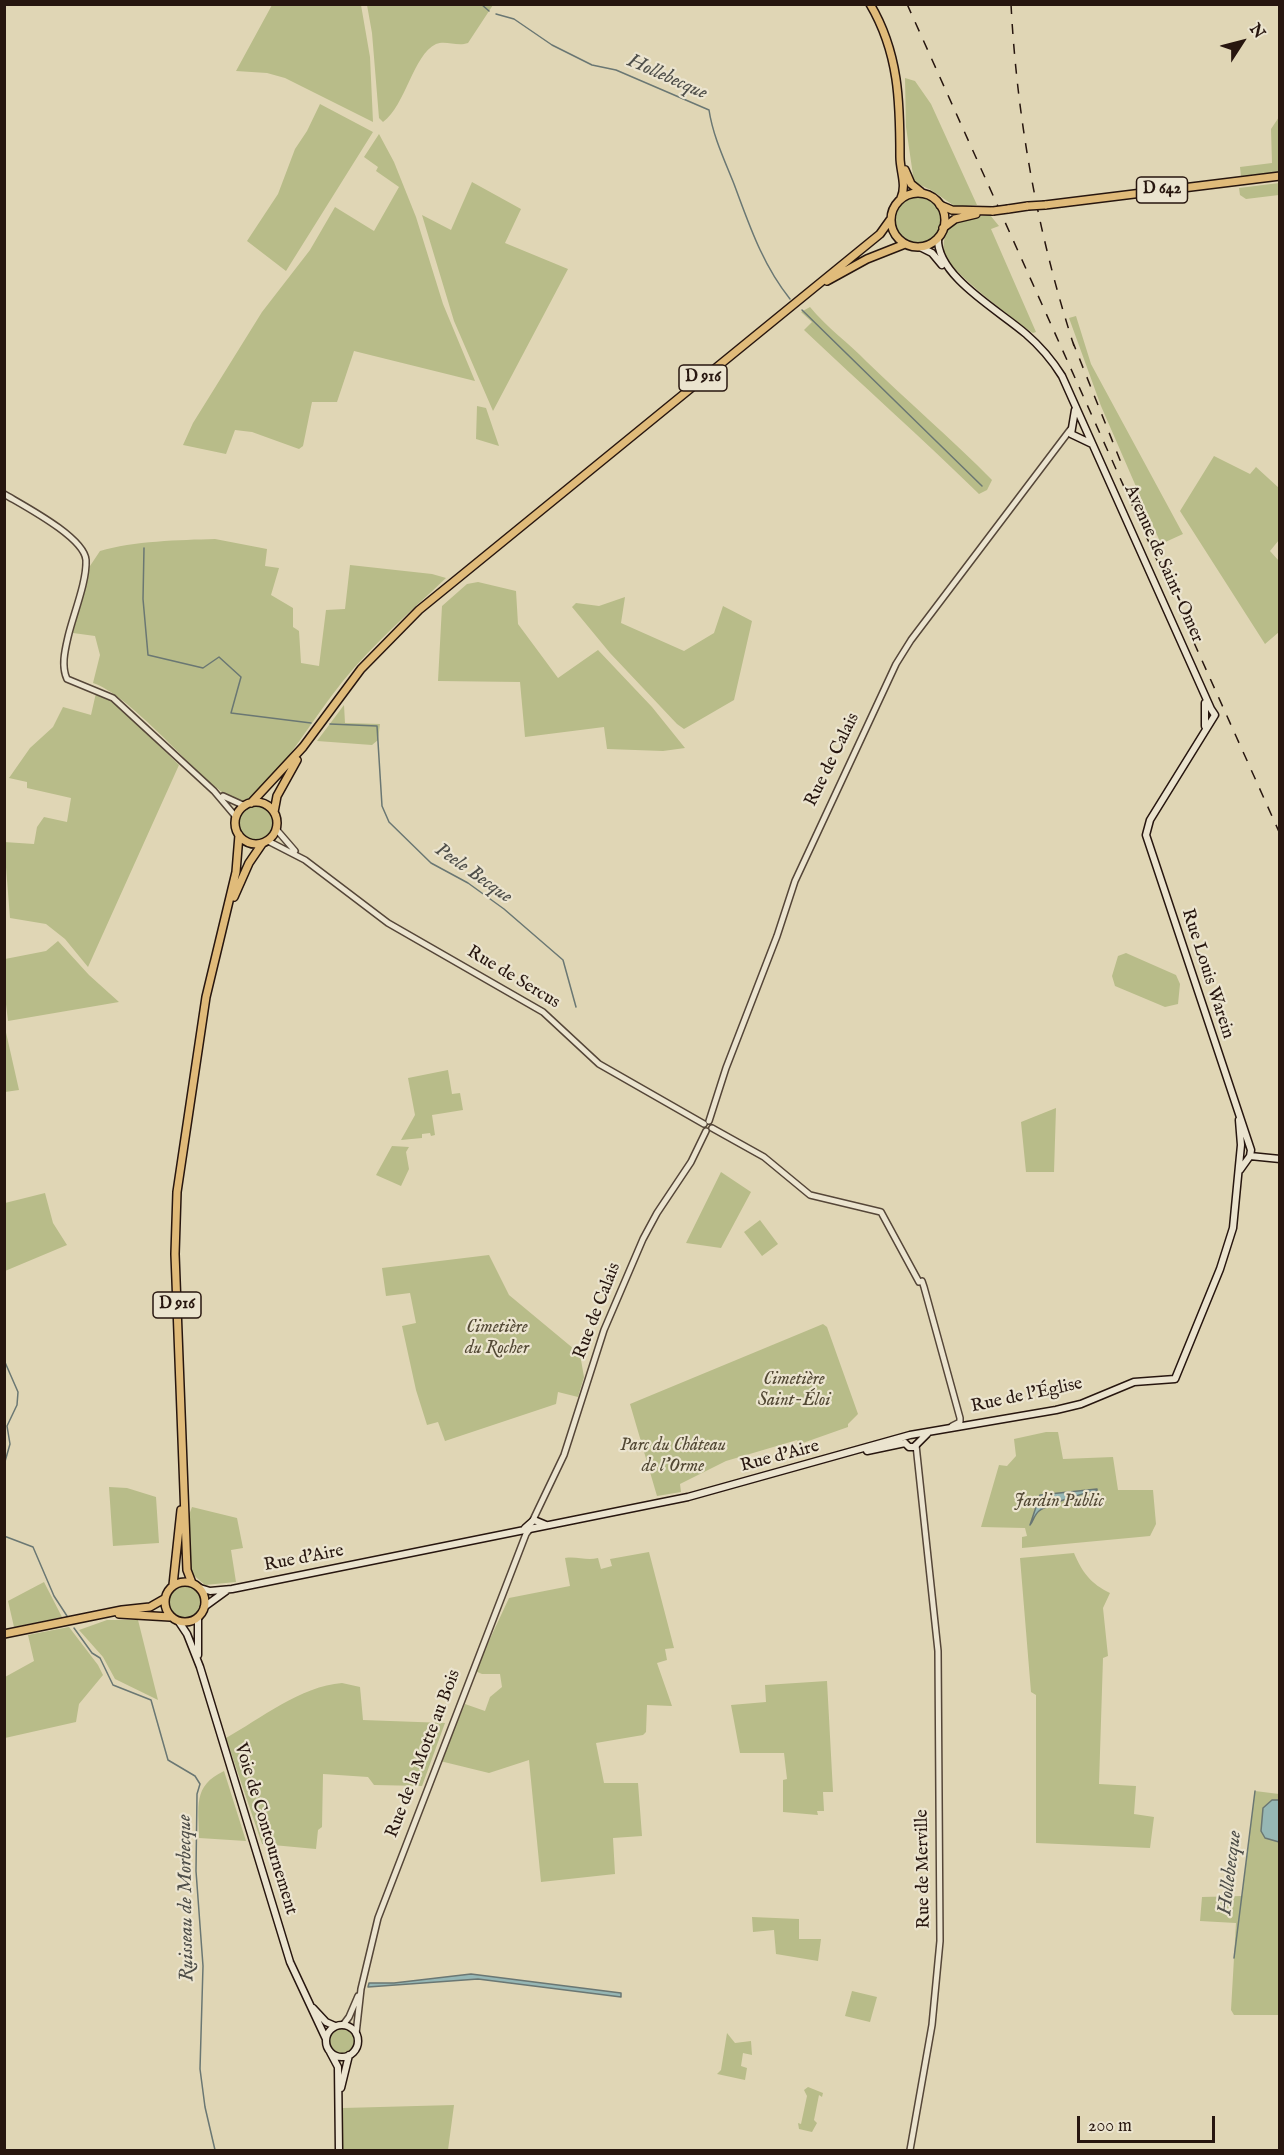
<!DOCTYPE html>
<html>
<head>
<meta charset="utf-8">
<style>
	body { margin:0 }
	#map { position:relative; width:1284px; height:2155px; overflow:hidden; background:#e0d6b5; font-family:"IM FELL English",serif }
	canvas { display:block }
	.frame { position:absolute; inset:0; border:6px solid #27160f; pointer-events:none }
	.north { position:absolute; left:1212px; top:12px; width:60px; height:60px; -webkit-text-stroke:4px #ebe4cf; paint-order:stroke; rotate:54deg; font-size:16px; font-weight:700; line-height:24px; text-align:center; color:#27160f }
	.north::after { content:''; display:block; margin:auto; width:21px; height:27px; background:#27160f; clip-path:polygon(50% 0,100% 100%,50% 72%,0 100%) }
	.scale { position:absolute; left:1077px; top:2116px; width:138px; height:27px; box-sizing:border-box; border:3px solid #27160f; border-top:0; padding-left:8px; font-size:18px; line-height:21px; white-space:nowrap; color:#27160f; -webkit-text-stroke:4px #ebe4cf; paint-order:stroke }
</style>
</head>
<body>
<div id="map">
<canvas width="1284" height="2155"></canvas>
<div class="frame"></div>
<div class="north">N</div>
<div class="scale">200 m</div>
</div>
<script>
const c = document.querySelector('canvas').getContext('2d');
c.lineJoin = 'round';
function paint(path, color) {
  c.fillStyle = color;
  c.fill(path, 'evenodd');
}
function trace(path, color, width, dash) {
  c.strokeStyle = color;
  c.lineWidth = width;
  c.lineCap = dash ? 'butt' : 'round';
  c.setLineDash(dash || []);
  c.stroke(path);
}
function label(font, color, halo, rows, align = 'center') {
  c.font = font + ' "IM FELL English",serif';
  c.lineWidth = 4.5;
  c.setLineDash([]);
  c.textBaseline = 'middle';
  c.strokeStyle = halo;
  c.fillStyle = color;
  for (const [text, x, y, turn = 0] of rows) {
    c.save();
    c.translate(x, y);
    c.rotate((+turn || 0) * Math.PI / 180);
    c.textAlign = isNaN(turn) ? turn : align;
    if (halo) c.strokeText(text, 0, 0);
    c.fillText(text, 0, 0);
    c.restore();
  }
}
paint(new Path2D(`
	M272 5H361L370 57 373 122 285 78 267 73 236 71Z
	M367 5H493L468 43C457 47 446 40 436 44 413 55 406 105 383 122L379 118 372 33Z
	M905 78 915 81 931 104 977 205 956 207 931 190 914 182 906 127Z
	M320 104 373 132 286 271 247 241 278 194 295 149 307 131Z
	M1279 117V172L1241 176 1240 167 1272 163 1271 129Z
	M379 134 394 162 416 217 443 304 475 381 354 351 337 402H312L303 446 299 449 252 432 235 430 226 454 183 445 193 423 262 312 310 250 335 207 374 231 399 187 376 171 378 167 364 157Z
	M472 182 521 209 505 243 568 269 493 411 454 321 422 215 451 230Z
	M1279 183V195L1246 199 1240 195 1239 188Z
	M895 220a23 23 0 1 1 46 0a23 23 0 1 1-46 0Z
	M990 215 999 226 991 229 1036 332 1033 333C1015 321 953 273 945 256 942 247 944 233 950 226 959 217 979 217 990 215Z
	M810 307C826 327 849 343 867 362 908 402 952 439 992 480L987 490 979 494C922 438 862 385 804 330L812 322 801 312Z
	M1076 316 1091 364 1183 534 1161 544 1101 406 1069 318Z
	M477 406 486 408 499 446 476 439Z
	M1214 456 1250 474 1256 467 1279 488V540L1270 551 1279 561V632L1265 644 1180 511Z
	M215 539 267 549 265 566 279 568 271 595 293 608V627L299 631 301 663 319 666 326 610 345 609 350 565 432 574 446 578C410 612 374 643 343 681 322 707 304 736 284 762 274 774 260 795 245 800 236 804 224 794 217 788 184 762 129 695 93 683L100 655 95 636 73 633 90 566 100 551C133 541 180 540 215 539Z
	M478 582 516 591 518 624 558 678 598 650 652 707 685 748 663 751 607 749 604 727 525 737 520 682 438 681 442 606 467 584Z
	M625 597 621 623 684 651 714 633 723 606 752 621 734 700 684 729 677 724 610 653 572 607 576 603 599 606Z
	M96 693 115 703 179 765 88 967 65 939 46 924 10 918 4 842 34 844 37 827 44 817 67 822 71 798 27 788V782L9 778 30 748 53 727 63 707 91 715Z
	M344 705 345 723 380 724 378 740 372 745 317 741Z
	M239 823a17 17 0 1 1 34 0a17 17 0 1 1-34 0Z
	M58 941 89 975 119 1002 8 1021 5 996V959L46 951Z
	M1126 953 1176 975 1180 984 1178 1004 1165 1007 1115 986 1112 976 1118 956Z
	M5 1028 19 1090 5 1092H4Z
	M448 1070 452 1094 460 1093 463 1110 432 1115 435 1135 431 1136 430 1133 422 1134V1138L401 1140 415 1115 408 1078Z
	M1056 1108 1054 1172H1026L1021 1122Z
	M392 1146 409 1147 406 1152 409 1169 401 1186 376 1175Z
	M721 1172 751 1192 721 1248 686 1243Z
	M45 1193 53 1223 67 1245 5 1271V1203Z
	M760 1220 778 1244 762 1256 744 1232Z
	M489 1255 509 1295 580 1354 584 1377 578 1397 558 1392 556 1404 445 1441 438 1422 427 1425 416 1390 402 1326 416 1323 410 1293 386 1296 382 1268Z
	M823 1324 827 1327 858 1414 848 1424V1427L800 1444 797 1440 726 1461 680 1484 681 1492 657 1496 630 1404Z
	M1046 1432H1058L1063 1459 1113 1457 1118 1490H1153L1156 1524 1150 1536 1022 1548V1537L1027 1536 1025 1528 981 1527 999 1465 1007 1466 1016 1456 1014 1439Z
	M109 1487 127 1488 156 1497 159 1543 113 1546Z
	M192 1507 237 1518 243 1548 231 1550 236 1582 205 1585 191 1573 189 1515Z
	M649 1552 674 1648 665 1649 667 1660 657 1663 672 1706 647 1705 646 1732 643 1735 596 1743 604 1783H638L642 1836 613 1838 615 1874 541 1882 529 1760 489 1773 440 1761 465 1704 485 1711 490 1697 502 1687 500 1674H482L475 1671 509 1598 570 1586 565 1558C577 1556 586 1561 598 1558L601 1569 612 1566 610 1559Z
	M1074 1553C1082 1572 1091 1584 1110 1593L1103 1608 1108 1656 1103 1658 1099 1784 1136 1786 1134 1814 1154 1817 1150 1848 1036 1843V1695L1031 1692 1020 1558Z
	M44 1582 62 1617 14 1627 8 1601Z
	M168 1602a17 17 0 1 1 34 0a17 17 0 1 1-34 0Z
	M107 1620H138L158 1700 115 1679 103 1657 79 1630Z
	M69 1627 98 1665 103 1675 79 1704 76 1722 5 1738V1677L34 1661 28 1635Z
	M827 1681 833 1792H823L824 1811H817L818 1815 783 1812V1780L787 1779 784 1753H740L731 1705 766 1702 765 1685Z
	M342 1683 360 1687 363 1720 445 1723 422 1786 374 1785 368 1777 323 1774 322 1827 318 1830 316 1849 262 1844 226 1738C260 1719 301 1686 342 1683Z
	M224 1771 246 1841 199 1838C199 1807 192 1786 224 1771Z
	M1255 1791 1279 1794V2015H1234L1231 2010 1236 1923 1200 1921 1202 1897 1242 1896Z
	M752 1917 799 1919V1939H821L818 1961 776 1954 774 1930 753 1932Z
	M852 1991 877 1997 870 2022 845 2016Z
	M328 2041a13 13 0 1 1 26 0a13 13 0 1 1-26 0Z
	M727 2033 735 2043 751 2041 752 2055 743 2053 741 2066 747 2068 745 2080 717 2074 721 2070Z
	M808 2087 823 2093 822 2097 819 2095 814 2120 817 2123 812 2132 799 2129 798 2123 801 2124 807 2096 804 2090Z
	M454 2105 448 2150H343V2108Z`), '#b8bc89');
const water = new Path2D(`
	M1097 1489V1491C1086 1492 1048 1504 1039 1511 1034 1515 1033 1522 1030 1525L1040 1495Z
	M1272 1800H1279V1842L1265 1838 1261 1831 1263 1808Z
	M471 1974 621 1993V1997L478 1979 368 1987 369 1983H394Z`);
paint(water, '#96b7b5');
trace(water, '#6a7773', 1.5);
trace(new Path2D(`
	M481 4 489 11
	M496 14 514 19 552 45 592 65 616 70 709 110C713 136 724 159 734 184 749 224 762 264 790 299
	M802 310 982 486
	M144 548 143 599 148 655 203 668 219 657 241 677 231 713 311 723
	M330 724 377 726 382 806 389 822 431 863 468 883 504 909 563 960 576 1007
	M4 1360 18 1392 17 1405 7 1426 10 1444 4 1465
	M4 1536 33 1547 54 1596 67 1616
	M74 1628 92 1653 100 1658 113 1685 151 1700 168 1760 195 1776 200 1784 197 1794 196 1871 203 1966 200 2069 205 2107 215 2150
	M1234 1958 1255 1791`), '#6a7773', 1.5);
const tertiary = new Path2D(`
	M4 494C24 506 84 537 86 560 87 582 73 615 68 637 65 650 61 666 67 679L113 698 214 791 236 817
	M223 796 245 806
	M276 829 295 851
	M268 841 305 860 388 923 543 1012 599 1064 704 1124
	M709 1121 726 1068 777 936 795 881 896 664 911 640 1070 430
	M712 1128 764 1157 810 1195 881 1212 919 1282 922 1281 924 1287 960 1418V1422L952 1426
	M532 1522 564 1455 604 1330 643 1239 657 1213 691 1162 706 1131
	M343 2025 349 2017 358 1996
	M356 2034 361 1989 378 1918 526 1534 530 1529
	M910 2150 932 2025 940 1941 938 1651 916 1445`);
const secondary = new Path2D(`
	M938 238C936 276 1000 311 1026 334 1040 346 1052 360 1062 376L1211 709
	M920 247 932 253 942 265
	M1075 410 1071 434 1092 444
	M1211 709 1215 715 1150 820 1146 835 1251 1150 1250 1156
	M1205 726V703
	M1240 1170 1250 1156 1280 1159
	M905 1443 909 1447H914L927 1434
	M867 1451 905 1443
	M525 1528 534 1520 546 1525
	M200 1588 210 1591 232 1589 688 1497 910 1435 1056 1410 1081 1404 1134 1382 1175 1379 1220 1269 1233 1228 1241 1145 1239 1120
	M204 1607 226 1591
	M179 1622 187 1634 200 1667 290 1962 326 2039
	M198 1655V1618
	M313 2008 326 2022 335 2026
	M326 2041a16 16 0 1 1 32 0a16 16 0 1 1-32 0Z
	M330 2052 338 2067 339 2150
	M341 2088 349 2055`);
const primary = new Path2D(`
	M870 4C899 53 900 102 900 157 900 171 907 185 901 198
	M905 170 911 184 921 192
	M891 220a27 27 0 1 1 54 0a27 27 0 1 1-54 0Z
	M827 281 867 259 905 244
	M235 823a21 21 0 1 1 42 0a21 21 0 1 1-42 0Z
	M251 803 303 747 361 669 419 610 880 234 890 220
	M274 812 277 796 297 760
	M234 897 249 863 262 844
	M165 1602a20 20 0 1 1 40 0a20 20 0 1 1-40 0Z
	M192 1583 187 1570 175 1254 177 1192 206 997 236 872 239 835
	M173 1585 181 1510
	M119 1614 170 1617
	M4 1634 122 1610 150 1607 164 1599`);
const trunk = new Path2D(`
	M940 205 952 210 993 211
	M1045 205 1280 176
	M1008 209 1028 206
	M943 228 955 219 976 214`);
trace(tertiary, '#554638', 8);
trace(secondary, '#27160f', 9);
trace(primary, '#27160f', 10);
trace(trunk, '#27160f', 10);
trace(tertiary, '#ebe4cf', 5);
trace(secondary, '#ebe4cf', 6);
trace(primary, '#e0bb7a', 7);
trace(trunk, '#e0bb7a', 7);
trace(new Path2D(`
	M907 4 1280 834
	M1011 4C1017 120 1038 235 1074 346
	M1072 340 1122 465`), '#27160f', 1.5, [10, 10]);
const trunkBridge = new Path2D(`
	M1028 206 1045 205
	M993 211 1008 209`);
trace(trunkBridge, '#27160f', 10, []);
trace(trunkBridge, '#e0bb7a', 7);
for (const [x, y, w] of [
	[1162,190,51],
	[703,378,48],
	[177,1305,48]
]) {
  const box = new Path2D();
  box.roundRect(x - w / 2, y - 13, w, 26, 4.5);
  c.fillStyle = '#ebe4cf';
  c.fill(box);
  trace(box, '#27160f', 1.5);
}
label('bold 16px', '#27160f', null, [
	["D 642",1162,190],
	["D 916",703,378],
	["D 916",177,1305]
]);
label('18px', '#27160f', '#ebe4cf', [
	["Avenue de Saint-Omer",1163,564,66],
	["Rue de Calais",833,760,-64],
	["Rue Louis Warein",1207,974,72],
	["Rue de Sercus",513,978,31],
	["Rue de Calais",598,1311,-69],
	["Rue de l'Église",1027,1396,-12],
	["Rue d'Aire",780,1457,-15],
	["Rue d'Aire",304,1559,-11],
	["Rue de la Motte au Bois",424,1754,-69],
	["Voie de Contournement",265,1829,73],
	["Rue de Merville",924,1869,-91]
]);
label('italic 18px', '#524834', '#ebe4cf', [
	["Cimetière",497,1328],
	["du Rocher",497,1349],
	["Cimetière",794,1380],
	["Saint-Éloi",794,1401],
	["Parc du Château",673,1446],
	["de l'Orme",673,1467],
	["Jardin Public",1059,1502]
]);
label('italic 20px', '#4e4e49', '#ebe4cf', [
	["Hollebecque",667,78,24],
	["Peele Becque",473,874,35],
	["Hollebecque",1231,1873,-83],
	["Ruisseau de Morbecque",187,1898,-91]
]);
</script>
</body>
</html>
